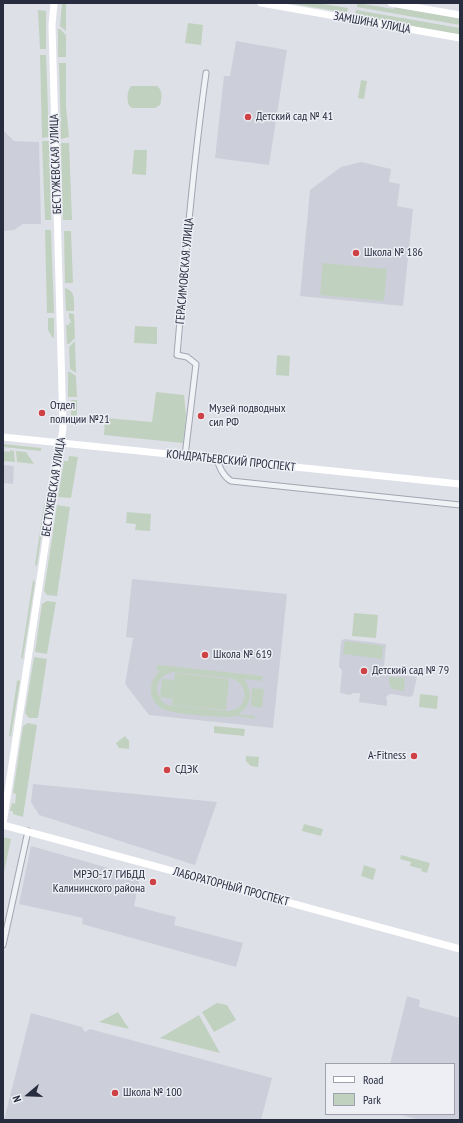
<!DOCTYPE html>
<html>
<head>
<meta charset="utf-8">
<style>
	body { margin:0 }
	#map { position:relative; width:463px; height:1123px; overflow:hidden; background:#dee0e7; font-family:"PT Sans Narrow",sans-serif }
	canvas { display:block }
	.frame { position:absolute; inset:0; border:4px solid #272c3e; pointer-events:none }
	.legend { position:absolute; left:325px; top:1063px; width:130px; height:52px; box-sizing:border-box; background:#edeff5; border:1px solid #9ea1ac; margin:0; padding:5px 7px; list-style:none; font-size:12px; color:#272c3e }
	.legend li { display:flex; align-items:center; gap:8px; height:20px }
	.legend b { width:20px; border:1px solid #9ea1ac }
	.north { position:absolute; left:8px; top:1075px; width:40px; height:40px; -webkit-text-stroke:3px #edeff5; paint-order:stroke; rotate:251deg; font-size:11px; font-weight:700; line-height:16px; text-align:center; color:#272c3e }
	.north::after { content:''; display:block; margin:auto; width:14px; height:18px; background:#272c3e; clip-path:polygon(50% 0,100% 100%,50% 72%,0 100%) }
</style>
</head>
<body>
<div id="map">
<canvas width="463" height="1123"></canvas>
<div class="frame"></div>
<ul class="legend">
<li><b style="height:5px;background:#fff"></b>Road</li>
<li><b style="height:11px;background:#c1d1bf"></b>Park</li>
</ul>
<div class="north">N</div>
</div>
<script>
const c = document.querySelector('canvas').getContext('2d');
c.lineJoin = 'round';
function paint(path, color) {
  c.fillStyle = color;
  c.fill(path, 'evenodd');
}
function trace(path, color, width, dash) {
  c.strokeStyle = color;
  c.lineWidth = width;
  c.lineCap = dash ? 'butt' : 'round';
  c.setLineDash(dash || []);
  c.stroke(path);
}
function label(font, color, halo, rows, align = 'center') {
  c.font = font + ' "PT Sans Narrow",sans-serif';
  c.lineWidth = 3;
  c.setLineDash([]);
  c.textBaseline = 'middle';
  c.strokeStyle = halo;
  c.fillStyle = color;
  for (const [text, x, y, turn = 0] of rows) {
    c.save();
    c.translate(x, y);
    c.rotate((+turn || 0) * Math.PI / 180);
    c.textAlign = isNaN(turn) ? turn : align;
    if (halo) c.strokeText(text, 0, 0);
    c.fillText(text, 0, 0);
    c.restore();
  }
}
paint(new Path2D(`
	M236 41 287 50 269 165 215 158 224 76H230Z
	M3 132H5L14 141 39 142 41 224H23L14 230 3 231Z
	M361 162 391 169 389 182 400 184 397 206 413 209 403 306 300 296 310 190 341 167Z
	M3 465 14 466 13 484 4 483 3 487Z
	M132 579 287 594 273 728 149 715 125 684 133 638 126 637Z
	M344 639 386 644 384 667 386 673 417 677 413 695 410 697 391 694 388 695 386 698 387 700V706L359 702 360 693H352L351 695 340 693 342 670 339 667 341 641Z
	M33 784 217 802 195 865 39 815 31 802Z
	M31 846 140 877 134 906 176 917 174 925 243 943 236 967 82 924 83 918 19 904Z
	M407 996 420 1000 419 1007 460 1018V1120H420L398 1114H454V1064H390Z
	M31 1013 82 1027 85 1032 90 1029 272 1078 261 1120H4Z`), '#cccfd9');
paint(new Path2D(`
	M64 3H66V31L60 26 62 4Z
	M289 3H317L348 8 347 13Z
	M357 3 394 9 395 7 460 18V25L357 7Z
	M38 10 46 11V49H40Z
	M356 10 460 28V35L392 23V22L355 15Z
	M188 23 203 25 201 45 185 43Z
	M58 29H60L66 35V57H58Z
	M40 55H46L49 137 42 138Z
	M59 63H66V106L69 137 61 139Z
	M361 80 367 81 364 99 358 98Z
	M131 86H157C163 90 162 99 160 105L155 108H133L130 107C126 101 127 91 131 86Z
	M42 141H49L51 220H45Z
	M61 143H69L72 220H63Z
	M134 150H147L146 175 132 174Z
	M45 230H51L54 313H47Z
	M64 231H71L73 283H65Z
	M323 263 387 269 384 301 320 295Z
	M65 288C76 291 74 302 74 311H66Z
	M69 313 74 314 75 338 69 344H67L66 325H69V323H71L70 319 69 318Z
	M48 318H54V338L52 337 48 330Z
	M135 326 157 327V344L134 343Z
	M75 341 76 373 70 369 69 347Z
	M277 355 290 356 289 376 276 375Z
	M68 372H70L76 376 77 397H68Z
	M156 392 184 395 186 416 183 443 104 435 105 418 152 422Z
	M71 400H77V424H71Z
	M3 444 41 448V451L3 447Z
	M10 450 14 451 15 462 3 461V451L10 452Z
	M16 451 26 452 34 464 17 462Z
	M69 456 78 457 71 498 58 497 64 461H68Z
	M45 504 46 505 37 565 36 566 35 565 44 505Z
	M57 505 70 507 57 596 47 595 44 591Z
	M127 512 151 514 150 531 135 530 136 524 126 523Z
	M33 580 35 582 23 658 22 659 21 658Z
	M47 601 56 602 47 654 35 652 42 604Z
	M354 613 378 615 376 638 352 636Z
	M345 641 383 646 382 659 343 654Z
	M34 657 47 659 38 718H29L25 713Z
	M157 665 263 676 262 681 244 679C253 692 252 706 238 714L255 716V719C249 718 244 716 237 716 234 716 231 717 228 717 216 717 169 714 161 708 155 704 151 697 151 690 151 682 154 676 160 671L156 670ZM172 672 230 678C251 683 249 711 227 711L167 705C152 695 154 677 172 672Z
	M175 673 229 679 226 710 172 705Z
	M389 677 405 678 404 691 392 689 389 684Z
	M162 679 174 680 172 699 160 697Z
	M18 680 20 681 11 736 10 737 9 735 17 681Z
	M252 688 264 689 262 708 251 706Z
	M420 694 438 696 437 709 419 707Z
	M28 723 37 725 23 817 13 814V811H10L12 803 15 804 16 794 13 793 23 726Z
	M214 726 245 729 244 736 214 733Z
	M125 736 129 741V749L119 748 116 743Z
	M246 756 259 757 258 767 251 766 246 761Z
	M304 824 323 829 321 836 302 831Z
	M3 837 11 839 3 877Z
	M401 855 430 863 427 873 421 871 422 869 410 866 411 862 400 859Z
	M364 865 376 869 373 880 361 876Z
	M217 1003 227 1005 236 1020 214 1032 202 1012Z
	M118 1012 129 1029 99 1022Z
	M199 1015 220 1053 160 1038Z`), '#c1d1bf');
const street = new Path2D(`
	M185 456 196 364 187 357 177 355C185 261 193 167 206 73
	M217 460C220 468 223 476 231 481L460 505
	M3 945 28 831`);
trace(street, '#a3a6b1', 7);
trace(street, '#f0f2f6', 5);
trace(new Path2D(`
	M261 3 460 38
	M391 3 460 15
	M3 437 460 484
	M3 824 63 428 52 25 54 3
	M3 825 460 949`), '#fff', 7);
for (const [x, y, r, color] of [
	[248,117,4,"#ce4145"],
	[356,253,4,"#ce4145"],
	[42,413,4,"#ce4145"],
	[201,416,4,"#ce4145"],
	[205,655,4,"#ce4145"],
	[364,671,4,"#ce4145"],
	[414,756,4,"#ce4145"],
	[167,770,4,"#ce4145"],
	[153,882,4,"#ce4145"],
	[115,1093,4,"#ce4145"]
]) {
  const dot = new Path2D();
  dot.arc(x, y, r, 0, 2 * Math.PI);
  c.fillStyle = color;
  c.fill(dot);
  trace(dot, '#edeff5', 1.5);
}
label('12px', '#272c3e', '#edeff5', [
	["ЗАМШИНА УЛИЦА",372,23,10],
	["БЕСТУЖЕВСКАЯ УЛИЦА",56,164,-92],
	["ГЕРАСИМОВСКАЯ УЛИЦА",185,271,-85],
	["КОНДРАТЬЕВСКИЙ ПРОСПЕКТ",231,461,6],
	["БЕСТУЖЕВСКАЯ УЛИЦА",54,487,-81],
	["ЛАБОРАТОРНЫЙ ПРОСПЕКТ",231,887,15]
]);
label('12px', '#272c3e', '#edeff5', [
	["Детский сад № 41",256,117],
	["Школа № 186",364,253],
	["Отдел",50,406],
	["полиции №21",50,420],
	["Музей подводных",209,409],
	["сил РФ",209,423],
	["Школа № 619",213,655],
	["Детский сад № 79",372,671],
	["A-Fitness",406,756,"right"],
	["СДЭК",175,770],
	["МРЭО-17 ГИБДД",145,875,"right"],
	["Калининского района",145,889,"right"],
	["Школа № 100",123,1093]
], 'left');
</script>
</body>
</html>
